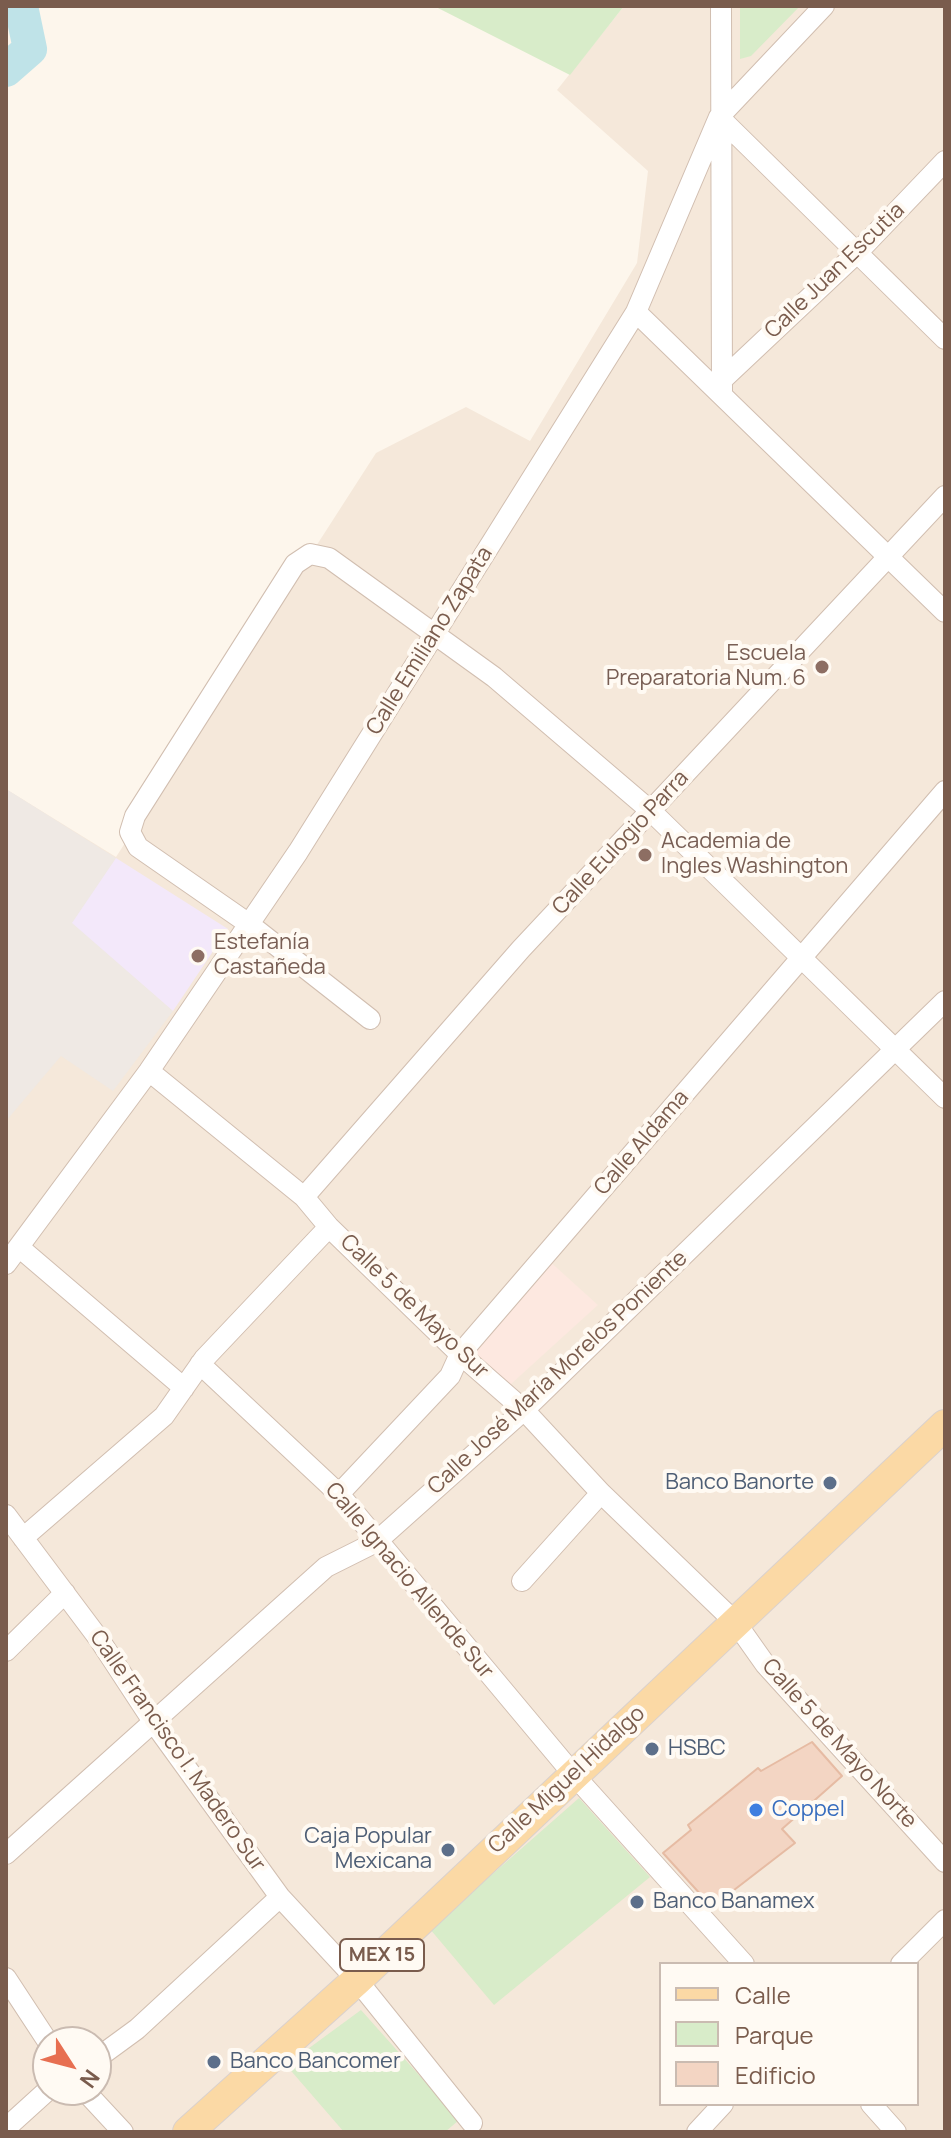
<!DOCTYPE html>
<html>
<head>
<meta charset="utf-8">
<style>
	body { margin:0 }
	#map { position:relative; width:951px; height:2138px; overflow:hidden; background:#fdf6ec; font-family:Manrope,sans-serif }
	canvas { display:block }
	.frame { position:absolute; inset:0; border:8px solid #7a5c4d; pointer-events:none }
	.legend { position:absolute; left:659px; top:1962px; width:260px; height:144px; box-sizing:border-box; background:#fffaf3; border:2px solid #cabbb1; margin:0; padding:10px 14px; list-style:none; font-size:24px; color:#7a5c4d }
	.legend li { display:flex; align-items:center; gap:16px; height:40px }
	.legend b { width:40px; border:2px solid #cabbb1 }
	.north { position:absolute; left:32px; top:2026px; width:80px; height:80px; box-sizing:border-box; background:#fffaf3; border:2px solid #cabbb1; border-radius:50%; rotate:126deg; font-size:22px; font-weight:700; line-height:32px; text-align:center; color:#7a5c4d }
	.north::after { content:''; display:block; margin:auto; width:28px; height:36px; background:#e76f51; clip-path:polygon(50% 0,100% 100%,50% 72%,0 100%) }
</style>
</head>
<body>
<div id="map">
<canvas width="951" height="2138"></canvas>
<div class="frame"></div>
<ul class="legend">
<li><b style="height:10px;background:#fbd9a5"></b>Calle</li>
<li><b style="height:22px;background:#d8ecc9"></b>Parque</li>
<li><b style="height:22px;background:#f3d5c3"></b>Edificio</li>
</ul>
<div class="north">N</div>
</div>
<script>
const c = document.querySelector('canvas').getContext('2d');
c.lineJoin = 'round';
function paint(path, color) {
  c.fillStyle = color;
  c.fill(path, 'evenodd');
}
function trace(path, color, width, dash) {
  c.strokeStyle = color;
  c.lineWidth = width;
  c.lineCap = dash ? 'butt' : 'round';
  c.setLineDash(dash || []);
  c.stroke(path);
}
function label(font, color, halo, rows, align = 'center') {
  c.font = font + ' Manrope,sans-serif';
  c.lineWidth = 8;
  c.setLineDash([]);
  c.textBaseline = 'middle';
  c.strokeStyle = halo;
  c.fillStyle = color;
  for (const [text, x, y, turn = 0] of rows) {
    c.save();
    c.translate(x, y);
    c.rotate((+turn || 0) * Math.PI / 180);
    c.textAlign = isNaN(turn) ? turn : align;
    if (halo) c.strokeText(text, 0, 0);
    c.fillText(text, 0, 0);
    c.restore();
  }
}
paint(new Path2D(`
	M624 6H945V2132H6V789L116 857 376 453 466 407 530 441 637 263 648 171 557 90ZM661 1964H917V2104H661ZM48 2042H96V2090H48Z`), '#f5e8da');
paint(new Path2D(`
	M546 1258 598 1305 510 1385 471 1349Z`), '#fde8e0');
paint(new Path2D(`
	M6 789 116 858 73 923 173 1011 113 1091 61 1056 6 1121Z`), '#efe9e4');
paint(new Path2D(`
	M116 858 228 929 173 1011 72 923Z`), '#f3e8fa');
paint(new Path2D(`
	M434 6H624L570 75Z
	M740 6H800L751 56 740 59Z
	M579 1798 650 1877 494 2005 430 1929Z
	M361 2010 459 2120 445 2132H344L286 2065Z`), '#d8ecc9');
trace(new Path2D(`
	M6 70 30 49 21 6`), '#bfe3e8', 34);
const building = new Path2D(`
	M812 1742 842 1776 782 1829 795 1843 712 1907 663 1853 691 1830 688 1825 758 1768 761 1771Z`);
paint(building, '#f3d5c3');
trace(building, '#e6bba3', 2);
const minor = new Path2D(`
	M721 6 722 395
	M719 117 945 339
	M636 312 945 612
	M722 380 857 253 945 161
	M370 1019 249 924 138 847 130 832 135 816 295 564 310 554 329 558 494 677 652 812 945 1098
	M149 1071 304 1197 329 1227 460 1354 524 1410 601 1493 736 1623 765 1664 945 1862
	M304 1197 521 949 945 496
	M20 1248 184 1388
	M6 1264 149 1071 298 852 636 312 719 117 824 6
	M200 1364 339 1494 573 1774 744 1964
	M339 1494 450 1376 460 1354 945 791
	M6 1515 99 1639 154 1723 280 1897 357 1980 472 2123
	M23 1538 164 1416 204 1359 329 1227
	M522 1581 601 1493
	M6 1651 65 1593
	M6 1854 326 1567 376 1542 524 1410 945 1001
	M901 1964 945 1920
	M6 1978 48 2042
	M96 2059 137 2029 280 1897
	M84 2090 123 2132
	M871 2104 896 2132
	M6 2128 48 2090
	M697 2132 723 2104`);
const primary = new Path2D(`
	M188 2132 357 1980 945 1425`);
trace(minor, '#d1beb0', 22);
trace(primary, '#dad1cd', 32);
trace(minor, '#fff', 20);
trace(primary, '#fbd9a5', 30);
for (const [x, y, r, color] of [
	[822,667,8,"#8d6e63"],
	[645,855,8,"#8d6e63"],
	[198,956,8,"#8d6e63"],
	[830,1483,8,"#5c6f8a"],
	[652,1749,8,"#5c6f8a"],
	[756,1810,8,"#3f7fe0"],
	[448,1850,8,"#5c6f8a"],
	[637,1902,8,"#5c6f8a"],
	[214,2062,8,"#5c6f8a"]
]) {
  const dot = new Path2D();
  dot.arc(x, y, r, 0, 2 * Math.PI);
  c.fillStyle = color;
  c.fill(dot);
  trace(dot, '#fffaf3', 3);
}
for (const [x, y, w] of [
	[382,1955,84]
]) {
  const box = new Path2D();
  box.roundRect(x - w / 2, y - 16, w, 32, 6);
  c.fillStyle = '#fffaf3';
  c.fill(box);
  trace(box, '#7a5c4d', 2);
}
label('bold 20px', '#7a5c4d', null, [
	["MEX 15",382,1955]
]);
label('22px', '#7a5c4d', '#fffaf3', [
	["Calle Juan Escutia",835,271,-44],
	["Calle Emiliano Zapata",430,641,-58],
	["Calle Eulogio Parra",621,843,-47],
	["Calle Aldama",642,1143,-49],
	["Calle 5 de Mayo Sur",414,1307,44],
	["Calle José María Morelos Poniente",558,1373,-43],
	["Calle Ignacio Allende Sur",409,1581,50],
	["Calle 5 de Mayo Norte",839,1744,48],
	["Calle Francisco I. Madero Sur",177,1751,55],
	["Calle Miguel Hidalgo",567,1780,-43]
]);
label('22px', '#785e54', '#fffaf3', [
	["Escuela",806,654,"right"],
	["Preparatoria Num. 6",806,679,"right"],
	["Academia de",661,842],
	["Ingles Washington",661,867],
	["Estefanía",214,943],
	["Castañeda",214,968]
], 'left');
label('22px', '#4e5e75', '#fffaf3', [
	["Banco Banorte",814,1483,"right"],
	["HSBC",668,1749],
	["Caja Popular",432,1837,"right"],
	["Mexicana",432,1862,"right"],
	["Banco Banamex",653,1902],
	["Banco Bancomer",230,2062]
], 'left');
label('22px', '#366cbe', '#fffaf3', [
	["Coppel",772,1810]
], 'left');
</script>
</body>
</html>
